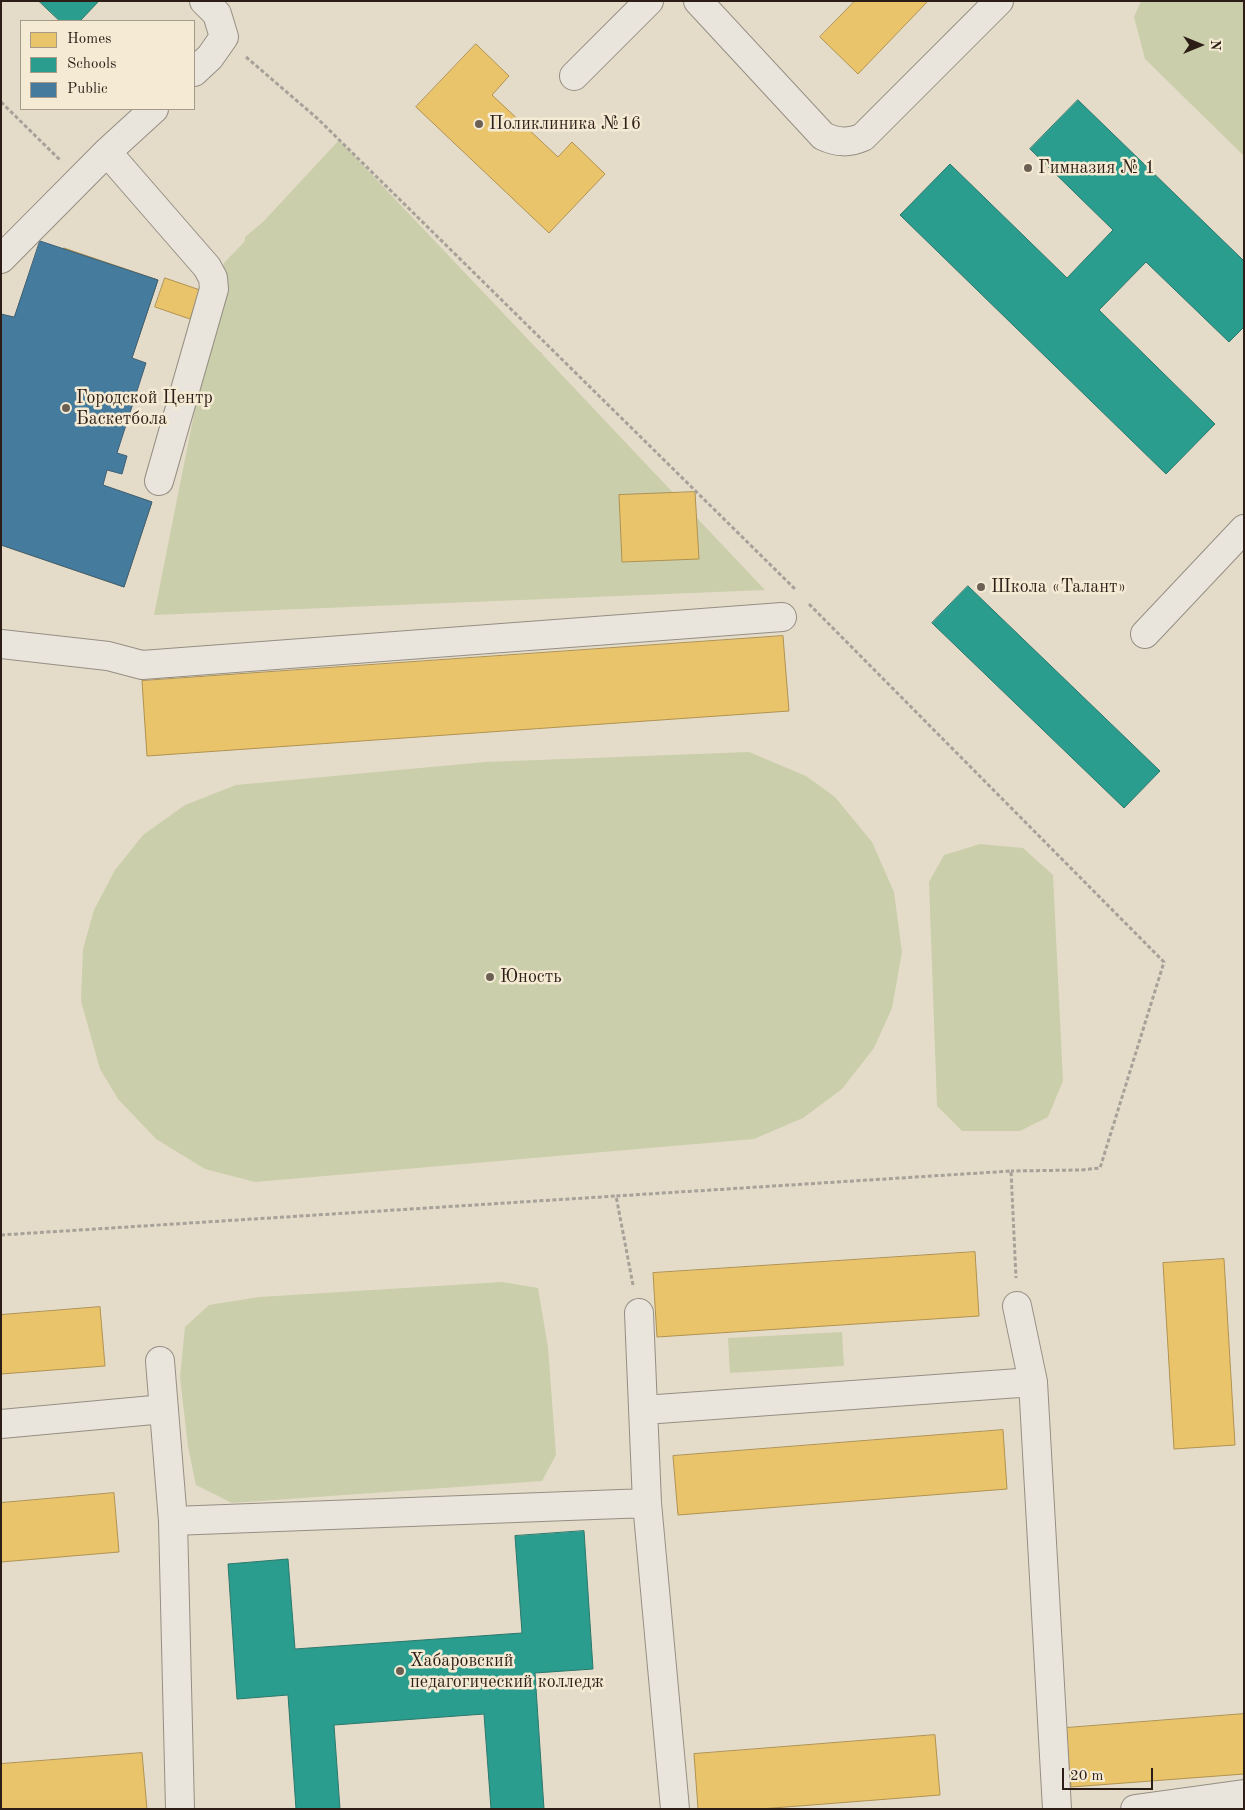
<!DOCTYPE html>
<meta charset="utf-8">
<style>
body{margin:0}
#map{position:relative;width:1245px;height:1810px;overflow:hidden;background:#e4dcc9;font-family:"Old Standard TT",serif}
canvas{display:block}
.frame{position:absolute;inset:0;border:2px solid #2c1d16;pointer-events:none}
.legend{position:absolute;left:20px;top:20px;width:175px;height:90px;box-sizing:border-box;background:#f5ebd4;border:1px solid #a59988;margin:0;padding:6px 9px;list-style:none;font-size:15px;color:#2c1d16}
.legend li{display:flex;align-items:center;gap:10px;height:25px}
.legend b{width:25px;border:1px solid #a59988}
.north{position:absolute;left:1175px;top:20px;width:50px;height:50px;-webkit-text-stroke:4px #f5ebd4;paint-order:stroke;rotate:90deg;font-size:14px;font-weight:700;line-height:20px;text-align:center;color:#2c1d16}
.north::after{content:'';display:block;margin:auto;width:18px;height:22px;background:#2c1d16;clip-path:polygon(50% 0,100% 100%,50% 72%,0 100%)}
.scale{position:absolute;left:1062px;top:1768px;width:91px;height:22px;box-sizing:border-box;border:2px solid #2c1d16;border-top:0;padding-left:6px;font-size:15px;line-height:18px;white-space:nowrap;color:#2c1d16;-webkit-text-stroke:4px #f5ebd4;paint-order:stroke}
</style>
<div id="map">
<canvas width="1245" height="1810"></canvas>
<div class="frame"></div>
<ul class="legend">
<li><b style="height:14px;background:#e9c46a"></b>Homes</li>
<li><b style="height:14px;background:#2a9d8f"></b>Schools</li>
<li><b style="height:14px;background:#457b9d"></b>Public</li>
</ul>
<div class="north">N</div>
<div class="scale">20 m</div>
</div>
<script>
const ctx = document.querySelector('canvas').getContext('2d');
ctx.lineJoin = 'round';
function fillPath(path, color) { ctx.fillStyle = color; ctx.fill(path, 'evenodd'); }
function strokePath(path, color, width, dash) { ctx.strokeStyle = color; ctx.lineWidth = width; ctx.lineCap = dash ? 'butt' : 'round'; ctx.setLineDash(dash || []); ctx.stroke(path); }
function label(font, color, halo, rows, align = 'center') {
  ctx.font = font + ' "Old Standard TT",serif'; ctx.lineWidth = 5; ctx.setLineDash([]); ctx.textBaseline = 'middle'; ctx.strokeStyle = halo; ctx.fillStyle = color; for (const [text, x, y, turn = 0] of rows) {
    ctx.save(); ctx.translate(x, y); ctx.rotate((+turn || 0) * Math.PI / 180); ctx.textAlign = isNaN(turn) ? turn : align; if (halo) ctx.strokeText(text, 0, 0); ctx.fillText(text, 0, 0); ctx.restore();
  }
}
fillPath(new Path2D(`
 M1141 1H1244V156L1145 59 1134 17Z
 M339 140 540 352H542V354L765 590 154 615 224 263 245 241V237L263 222Z
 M749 752 806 776 835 797 872 842 894 892 902 952 892 1008 874 1048 842 1089 803 1118 754 1139 255 1182 205 1169 156 1139 118 1099 100 1069 81 1001 83 949 94 910 115 870 143 835 185 805 236 785 485 762Z
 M980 844 1023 848 1053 875 1063 1081 1048 1117 1020 1131H962L937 1106 929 882 944 855Z
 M502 1282 538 1288 548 1347 556 1455 542 1481 232 1503 196 1485 188 1447 180 1377 185 1327 209 1305 259 1297Z
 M842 1332 844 1366 730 1373 728 1338Z`), '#cbceab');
const homes = new Path2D(`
 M855 1H928L858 74 820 37Z
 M476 44 509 76 492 95 558 157 572 142 605 174 549 233 416 107Z
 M64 248 158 280 106 435 13 404Z
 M165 278 200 290 190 319 155 307Z
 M1 451 152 502 124 587 1 545Z
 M695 492 699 559 622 562 619 495Z
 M783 636 789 711 147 756 142 681Z
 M975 1252 979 1316 657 1337 653 1273Z
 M1224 1259 1235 1445 1174 1449 1163 1263Z
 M100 1307 105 1366 1 1374V1315Z
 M1003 1430 1007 1489 678 1515 673 1456Z
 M114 1493 119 1552 1 1562V1503Z
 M1244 1714V1774L1071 1787 1066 1728Z
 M935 1735 940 1795 760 1809H698L694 1754Z
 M142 1753 147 1809H1V1764Z`);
fillPath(homes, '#e9c46a');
strokePath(homes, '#b09251', 1);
const schools = new Path2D(`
 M39 1H99L80 21H60Z
 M1078 100 1244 261V327L1229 342 1146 262 1099 310 1215 424 1166 474 900 215 950 164 1067 278 1113 230 1030 149Z
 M968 586 1160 771 1124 808 932 623Z
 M584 1531 593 1669 535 1673 544 1809H491L484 1714 334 1725 340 1809H296L288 1695 237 1699 228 1564 288 1559 295 1649 522 1633 515 1536Z`);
fillPath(schools, '#2a9d8f');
strokePath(schools, '#2b776b', 1);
const public = new Path2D(`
 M40 241 158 280 132 358 146 363 117 453 127 456 122 474 107 470 103 485 152 502 124 587 1 545V314L14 317Z`);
fillPath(public, '#457b9d');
strokePath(public, '#3e5f74', 1);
const minor = new Path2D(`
 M698 1 823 136C838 143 849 143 863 137L999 1
 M194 72 210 57 224 37 217 14 204 1
 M574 76 649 1
 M107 152 207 267 213 278 214 289 159 481
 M1 259 107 152 154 109
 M1145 634 1244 529
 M1 644 108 656 142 665 782 617
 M1017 1306 1033 1382 1057 1809
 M639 1313 647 1503 675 1809
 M160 1361 173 1521 180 1809
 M644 1410 1033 1382
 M1 1424 164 1409
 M173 1521 647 1503
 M1135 1809 1244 1794`);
strokePath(minor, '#958e83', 30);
strokePath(new Path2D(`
 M246 57 318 119 796 590
 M1 102 60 160
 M809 604 1164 962 1100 1168 1081 1170 1011 1171
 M1 1235 616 1196
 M633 1285 616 1196 1011 1171 1016 1278`), '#a7a199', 3, [4, 2.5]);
strokePath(minor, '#e9e5dc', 28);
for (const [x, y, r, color] of [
 [479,124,5,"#6c6055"],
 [1028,168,5,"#6c6055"],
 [66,408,5,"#6c6055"],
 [981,587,5,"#6c6055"],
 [490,977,5,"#6c6055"],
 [400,1671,5,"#6c6055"]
]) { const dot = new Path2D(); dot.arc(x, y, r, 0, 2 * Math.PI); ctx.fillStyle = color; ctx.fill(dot); strokePath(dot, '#f5ebd4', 2); }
label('18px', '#2c1d16', '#f5ebd4', [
 ["Поликлиника №16",489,124],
 ["Гимназия № 1",1038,168],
 ["Городской Центр",76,398],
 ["Баскетбола",76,419],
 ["Школа «Талант»",991,587],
 ["Юность",500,977],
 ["Хабаровский",410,1661],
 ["педагогический колледж",410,1682]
], 'left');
</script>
